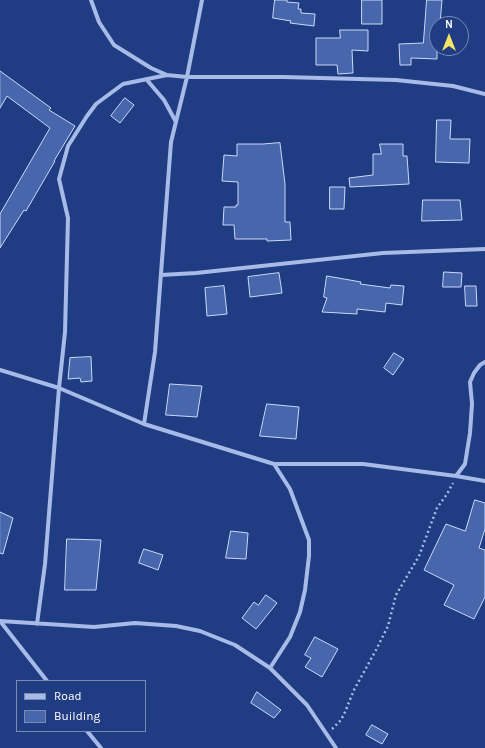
<!DOCTYPE html>
<style>
body{margin:0}
#map{position:relative;width:485px;height:748px;overflow:hidden;background:#203d83;font-family:Karla,sans-serif}
canvas{display:block}
.legend{position:absolute;left:16px;top:680px;width:130px;height:52px;box-sizing:border-box;background:#203d83;border:1px solid #798bb5;margin:0;padding:5px 7px;list-style:none;font-size:12px;color:#fff}
.legend li{display:flex;align-items:center;gap:8px;height:20px}
.legend b{width:20px;border:1px solid #798bb5}
.north{position:absolute;left:429px;top:16px;width:40px;height:40px;box-sizing:border-box;background:#203d83;border:1px solid #798bb5;border-radius:50%;rotate:0deg;font-size:11px;font-weight:700;line-height:16px;text-align:center;color:#fff}
.north::after{content:'';display:block;margin:auto;width:14px;height:18px;background:#f6e267;clip-path:polygon(50% 0,100% 100%,50% 72%,0 100%)}
</style>
<div id="map">
<canvas width="485" height="748"></canvas>
<ul class="legend">
<li><b style="height:5px;background:#a7bbe9"></b>Road</li>
<li><b style="height:11px;background:#4866ab"></b>Building</li>
</ul>
<div class="north">N</div>
</div>
<script>
const ctx = document.querySelector('canvas').getContext('2d');
ctx.lineJoin = 'round';
function fillPath(path, color) { ctx.fillStyle = color; ctx.fill(path, 'evenodd'); }
function strokePath(path, color, width, dash) { ctx.strokeStyle = color; ctx.lineWidth = width; ctx.lineCap = dash ? 'butt' : 'round'; ctx.setLineDash(dash || []); ctx.stroke(path); }
const building = new Path2D(`
 M275 0H287V2L299 3 298 9H301V13L315 14 314 26 290 23 291 21 273 18Z
 M362 0H382V24H362Z
 M427 0H442L440 24H437V59L411 58V65H400L399 44 423 43Z
 M340 30H368V51L352 50 353 73 338 74 337 65H316V38H340Z
 M0 71 51 108 49 110 75 126 54 161H55L26 211 24 210 0 248V214L50 128 7 96 0 108Z
 M125 98 134 105 120 123 111 116Z
 M437 120H451L450 139H470L469 163 436 162Z
 M280 143 285 184V222H290L291 240 267 241V239H235L234 225H223L224 207H236V205H238V182L222 181 224 155 237 156V144H262Z
 M380 144H403V156H407L409 184 350 187 349 178 373 175V154H381Z
 M330 187H345L344 209H330Z
 M423 200H460L462 220 422 221Z
 M444 272 462 273 461 287H443Z
 M279 273 282 293 250 297 248 277Z
 M327 276 361 282 360 284 390 288 391 285 404 286 402 305 386 303 385 312 357 309V314L322 312 327 298 324 297Z
 M224 286 227 314 207 316 205 288Z
 M465 286H476L477 306H466Z
 M394 353 404 359 393 375 384 368Z
 M91 357 92 381 81 382 80 378 68 379 70 358Z
 M170 384 202 386 197 417 166 415Z
 M267 404 299 407 296 439 260 436Z
 M475 500 485 503V529L479 548 485 550V597L474 619 444 605 454 585 424 570 446 524 465 531Z
 M0 512 13 518 3 554 0 553Z
 M231 531 248 533 246 559 226 558Z
 M67 539 101 540 96 590H65Z
 M144 549 163 555 158 570 139 563Z
 M266 595 277 603 256 629 242 618 254 602 258 605Z
 M315 637 338 649 322 677 305 667 311 658 305 655Z
 M257 692 281 710 274 718 251 703Z
 M372 725 388 734 382 744 366 735Z`);
fillPath(building, '#4866ab');
strokePath(building, '#cbd9f7', 1);
strokePath(new Path2D(`
 M332 729 341 720 345 712 354 690 376 650 388 626 396 595 419 556 437 508 447 494 453 483`), '#a7bbe9', 2.5, [2, 3]);
strokePath(new Path2D(`
 M91 0 99 22 114 45 151 68 167 75 187 77H283L396 80 453 86 485 94
 M202 0 187 77 171 142 155 352 144 424 274 464 290 489 309 540V556L305 590 300 612 290 637 270 668
 M147 80 164 100 176 122
 M161 275 196 273 383 253 485 249
 M0 370 59 388 144 424
 M274 464H363L456 476 485 481
 M456 476 465 464 470 433 472 404 470 382 474 373 480 365 485 362
 M0 621 94 627 135 623 176 626 200 631 235 645 270 668 307 705 336 748
 M0 621 47 681
 M37 624 45 564 59 388 65 332 68 218 59 179 68 146 87 116 96 104 123 84 167 75
 M87 731 101 748`), '#a7bbe9', 4);
</script>
